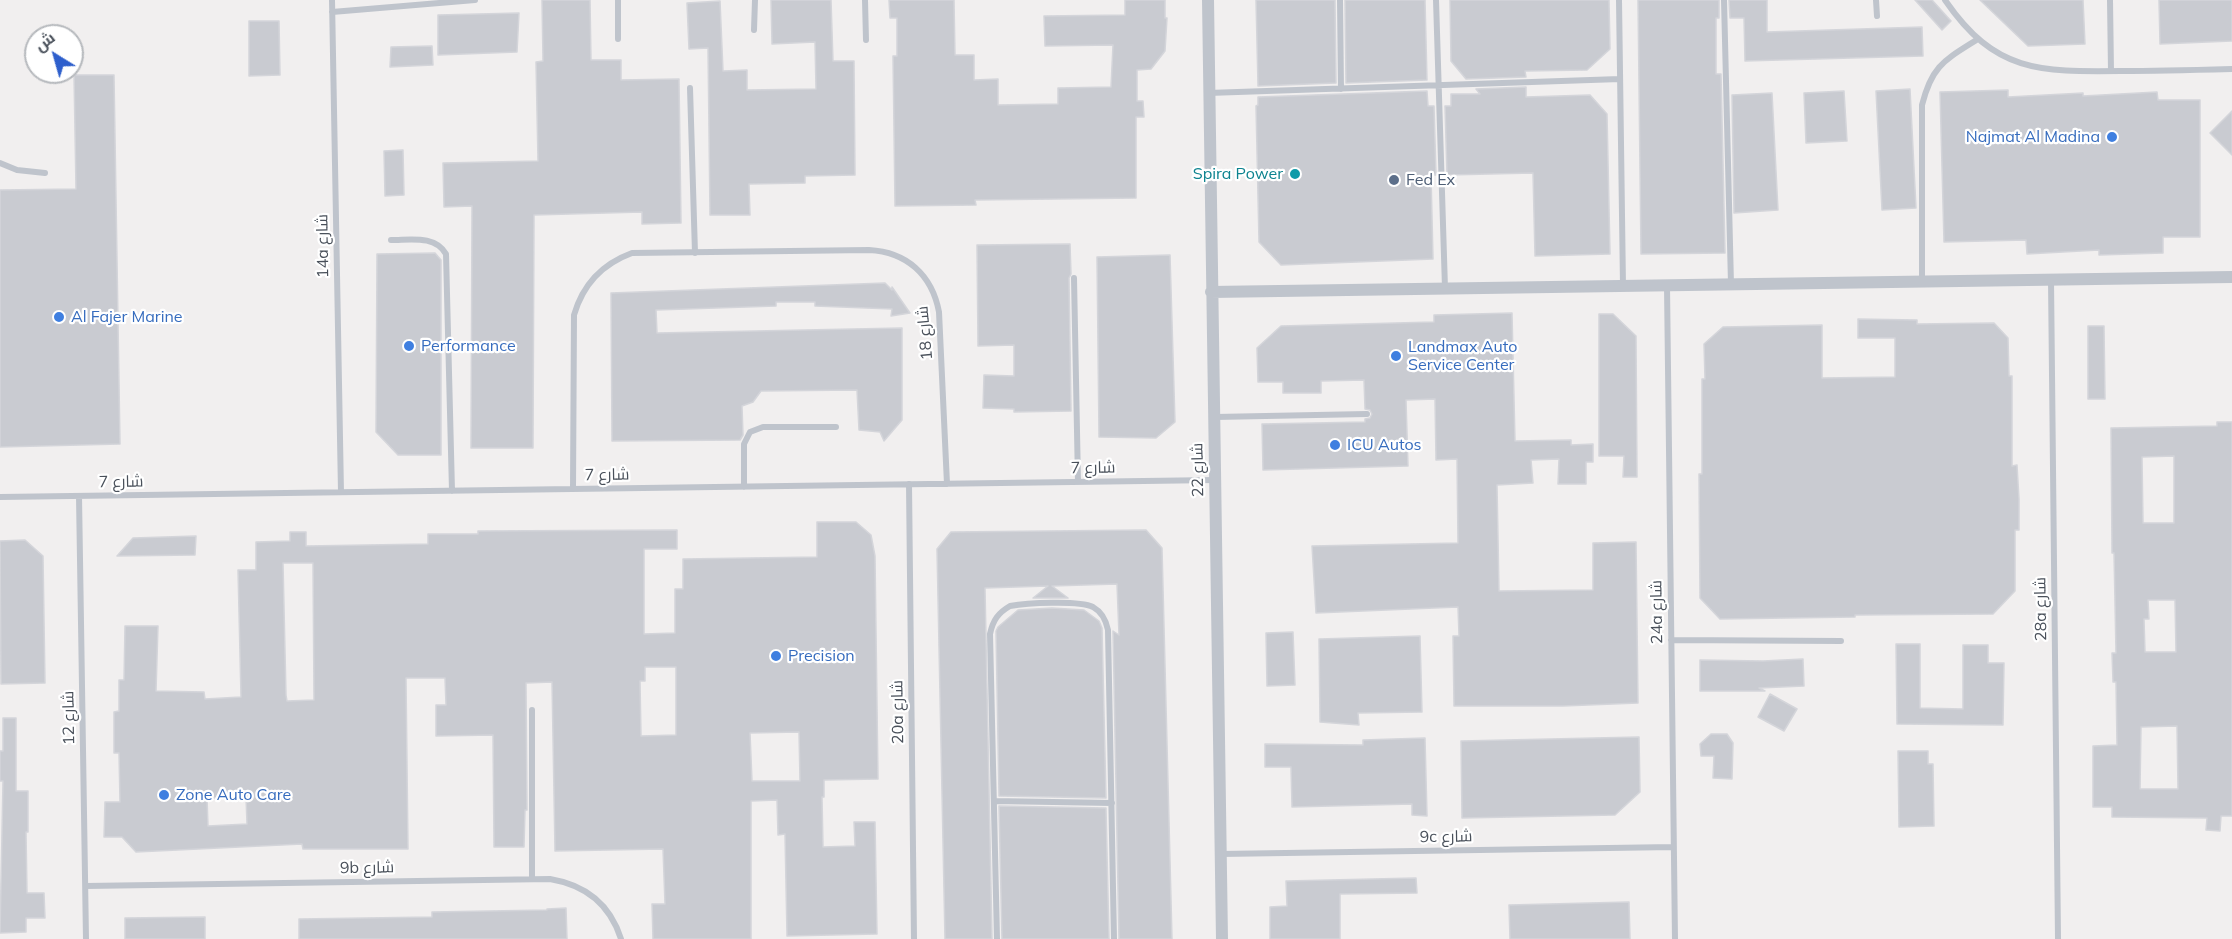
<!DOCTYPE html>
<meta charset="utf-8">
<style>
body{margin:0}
#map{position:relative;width:2232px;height:939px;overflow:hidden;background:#f1efef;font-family:Mulish,Cairo,sans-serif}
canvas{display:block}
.north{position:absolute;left:24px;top:24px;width:60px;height:60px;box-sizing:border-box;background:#fff;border:2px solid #b6b9bd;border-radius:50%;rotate:323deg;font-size:16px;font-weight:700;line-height:24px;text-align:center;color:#49505a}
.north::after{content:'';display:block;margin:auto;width:21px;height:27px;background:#2e5fcc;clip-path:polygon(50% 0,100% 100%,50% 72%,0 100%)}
</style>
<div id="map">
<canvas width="2232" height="939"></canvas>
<div class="north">ش</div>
</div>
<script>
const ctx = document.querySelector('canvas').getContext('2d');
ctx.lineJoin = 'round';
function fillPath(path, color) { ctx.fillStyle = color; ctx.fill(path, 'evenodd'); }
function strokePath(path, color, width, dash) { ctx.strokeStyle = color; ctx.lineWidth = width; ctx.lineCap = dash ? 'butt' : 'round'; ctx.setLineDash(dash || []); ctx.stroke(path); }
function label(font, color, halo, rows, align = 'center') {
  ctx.font = font + ' Mulish,Cairo,sans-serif'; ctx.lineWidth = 4.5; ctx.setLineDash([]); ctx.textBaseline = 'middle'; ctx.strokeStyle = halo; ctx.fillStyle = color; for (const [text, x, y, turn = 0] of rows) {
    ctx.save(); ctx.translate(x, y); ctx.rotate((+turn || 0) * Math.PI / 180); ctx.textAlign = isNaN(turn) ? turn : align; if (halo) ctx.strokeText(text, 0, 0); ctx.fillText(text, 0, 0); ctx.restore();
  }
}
const building = new Path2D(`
 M542 0H590L591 60H621V80L679 79 681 223 642 224V212L534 215 533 448H471L472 206 444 207 443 163 538 161 536 62 543 61Z
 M771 0H831L833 61H854L855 175 805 176V183L749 184 750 215H710L708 48 689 49 687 3 720 1 723 71 747 70V90L816 89 815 42 772 44Z
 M889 0H954L955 55H974V80L998 79V105L1058 104V88L1111 87 1113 45 1045 46 1044 16 1125 15V0H1165V18H1167L1165 51 1151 69 1137 70V101H1143L1144 117H1136V198L975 200 976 205 895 206 893 56H897V18H890Z
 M1256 0H1335L1336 83 1258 86Z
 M1345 0H1425L1427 80 1346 83Z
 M1450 0H1609L1610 49 1587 70 1525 71 1526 77 1466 79 1451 61Z
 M1638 0H1719V18H1716V74H1721L1725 253 1641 254Z
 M1729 0H1767V32L1922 27 1923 56 1745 61 1744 18H1730Z
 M1915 0H1932L1951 21 1942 30Z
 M1980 0H2083L2085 44 2028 46Z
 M2159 0H2232V41L2160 44Z
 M519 13 517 52 438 55V15Z
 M249 21H279L280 75 249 76Z
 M432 46 433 65 390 67 391 47Z
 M74 75H114L120 444 0 447V190L76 189Z
 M1526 87V97L1590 95 1607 114 1610 254 1535 256 1533 173 1447 175 1445 106H1451V94H1480L1476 89Z
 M1910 89 1916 208 1882 210 1876 91Z
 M2008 90V97L2083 93V96L2157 92 2158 100H2200V237H2163V253L2099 255V250L2027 254 2026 240 1944 242 1940 92Z
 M1427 91 1428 106H1434L1436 175H1431L1433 259 1281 265 1259 242 1256 106 1258 105V97Z
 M1844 91 1847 141 1806 143 1804 93Z
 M1772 93 1778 210 1734 213 1732 95Z
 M2232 111V155L2210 133Z
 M403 150 404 195 385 196 384 151Z
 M1070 244 1071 274 1069 278 1071 411 1014 412V409L983 408 984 375 1014 376V345L978 346 977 245Z
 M435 253 441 260V455H398L376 432 377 254Z
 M1170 255 1175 422 1156 438 1099 437 1097 257Z
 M885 283 892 290V287L910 313 891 316 892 309 815 306V302H776V306L656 310 657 333 902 328V420L884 441 880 432 859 430 857 390 761 391 753 402 742 406 743 435 740 440 612 441 611 293Z
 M1512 313 1515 441 1571 440V445L1593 444V462H1586V484H1558L1559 459 1531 460 1533 483 1497 485 1499 591 1593 590V543L1636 542 1638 703 1563 706H1454L1453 636H1459L1458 607 1316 613 1312 546 1458 543 1457 459 1436 460 1435 399 1406 400 1408 466 1263 470 1262 424 1365 422V419L1370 418 1372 414 1370 410 1365 409 1364 380 1321 381V393H1283V382H1258L1257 348 1281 326 1434 322V315Z
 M1599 314H1613L1636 336 1637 477H1623L1624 456H1599Z
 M1858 319 1917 320V324L1994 323 2008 338 2009 376H2012V466L2017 465 2019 499V530H2015V591L1993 614 1855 615V617L1720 619 1700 598 1699 474H1702V379H1705L1704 344 1723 327 1822 325V378L1895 377V338H1858Z
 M2088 326H2104L2105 399H2088Z
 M2217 422H2232V816H2221L2220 831 2206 830 2207 818 2112 817V807H2093V746L2117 745 2116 682H2113L2112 653H2116L2114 553H2112L2111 428 2217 426ZM2174 456V523H2143L2142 457ZM2148 600H2175L2176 652H2145L2144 619H2149ZM2177 726 2178 789H2140L2141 727Z
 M817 522H856L871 535 875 556 878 779 824 780V797H822L823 847 855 846 854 822H875L877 934 787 936 785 834 778 835 777 800 751 801V939H653L652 904H665L663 849 555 851 552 682 526 683 527 810H525L524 847H494L493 735 436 736V705H446L445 678H406L408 849H303L302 844 136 852 122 837H104L105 802H120L119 753H114V712L119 711V680H124L125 626H158L156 691 204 692 205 699 241 697 238 570H256V542L290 541V532H306V546L428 544V534H478V531L677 530V549H644V634L675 633V589H683V559L817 557ZM283 563H313L314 700 287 701 286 695ZM645 667H676V735L641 736 640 681H645ZM799 732 800 781H752L750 733ZM246 797 247 824 208 826 207 798Z
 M1146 530 1162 548 1172 939H1119L1113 631 1119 635 1117 584 1052 586 1068 598H1033L1048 586 985 588 992 939H945L937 549 951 532Z
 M196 536 195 555 117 556 133 538Z
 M25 540 43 556 45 683 1 684 0 541Z
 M1052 608 1084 610 1099 621 1102 628 1106 798 999 796 996 631 998 627 1018 610Z
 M1293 632 1295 685 1267 686 1266 633Z
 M1420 636 1422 712 1358 713 1359 725 1320 722 1319 639Z
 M1896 644H1920V708L1963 709V645H1988V663H2004L2003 725 1897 724Z
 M1803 659 1804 686 1759 688 1765 691H1700V660L1763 661Z
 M1770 694 1797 709 1784 731 1758 717Z
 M3 718H16V791H28V832H26L27 893H44L45 918H26V932L0 933 3 781H0V751H3Z
 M1711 734H1727L1733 743 1732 779 1713 778 1714 756H1701L1700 744Z
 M1639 737 1640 792 1615 815 1462 818 1461 741Z
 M1425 738 1427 816 1412 815V804L1292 807 1291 767H1265V744L1363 745V740Z
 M1898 751H1928V764H1933L1934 826 1899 827Z
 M999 806 1106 808 1109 939H1002Z
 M1416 878 1417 893 1340 894V939H1270V907L1287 906 1286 881Z
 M1629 902 1630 939H1510L1509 905Z
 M566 908 567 939H299V919L432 917V912L547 910V909Z
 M205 917V939H125V918Z`);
fillPath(building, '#c9cbd1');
strokePath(building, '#d4d5da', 1.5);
strokePath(new Path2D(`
 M332 0 341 492
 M618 0V39
 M865 0 866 40
 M1340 0 1341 89
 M1436 0 1445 288
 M1619 0 1623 286
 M1724 0 1731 284
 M1876 0 1877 16
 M1945 0C1995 73 2040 72 2122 71 2158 71 2195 70 2232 69
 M2110 0 2111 71
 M332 12 475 0
 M754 30 755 0
 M690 88 695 253
 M1208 93 1620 79
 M0 163 17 170 45 173
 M391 240C411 240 435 235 446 254L452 491
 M1074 278 1078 482
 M2051 280 2058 939
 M1922 281V105C1932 65 1945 60 1978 39
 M1667 286 1675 939
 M1215 417 1367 414
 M909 484 914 939
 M744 487V444L750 432 763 427H836
 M573 489 574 315C583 284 602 264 632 253L869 250C907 252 932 275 939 312L947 484
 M79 496 86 939
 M0 497 1215 480
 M1671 640 1841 641
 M994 801 1112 803
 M1221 854 1673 847
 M532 879V710
 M86 886 550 879C586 885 610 904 621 939
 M997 939 990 634C993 620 998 613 1010 606 1026 603 1079 600 1093 607 1102 612 1106 620 1108 630L1114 939`), '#bfc4cc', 6);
strokePath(new Path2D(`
 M1208 0 1222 939
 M1211 292 2232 277`), '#bfc4cc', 12);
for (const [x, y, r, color] of [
 [2112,137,6,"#3f7fe0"],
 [1295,174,6,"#0f9aa8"],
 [1394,180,6,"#5c6f8a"],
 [59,317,6,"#3f7fe0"],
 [409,346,6,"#3f7fe0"],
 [1396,356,6,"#3f7fe0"],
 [1335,445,6,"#3f7fe0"],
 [776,656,6,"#3f7fe0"],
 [164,795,6,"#3f7fe0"]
]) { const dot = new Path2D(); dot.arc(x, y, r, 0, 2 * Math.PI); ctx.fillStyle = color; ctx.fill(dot); strokePath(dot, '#fff', 2); }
label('16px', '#366cbe', '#fff', [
 ["Najmat Al Madina",2100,137,"right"],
 ["Al Fajer Marine",71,317],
 ["Performance",421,346],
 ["Landmax Auto",1408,347],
 ["Service Center",1408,365],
 ["ICU Autos",1347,445],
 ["Precision",788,656],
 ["Zone Auto Care",176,795]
], 'left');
label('16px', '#0d838f', '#fff', [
 ["Spira Power",1283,174]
], 'right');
label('16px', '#4e5e75', '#fff', [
 ["Fed Ex",1406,180]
], 'left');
label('16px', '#49505a', '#fff', [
 ["14a شارع",323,246,-91],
 ["شارع 18",925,333,-95],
 ["شارع 7",1093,468,-1],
 ["شارع 22",1198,470,-91],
 ["شارع 7",607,475,-1],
 ["شارع 7",121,482,-1],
 ["28a شارع",2041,609,-91],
 ["24a شارع",1657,612,-91],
 ["20a شارع",898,712,-91],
 ["شارع 12",69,718,-91],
 ["9c شارع",1446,837,-1],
 ["9b شارع",367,868,-1]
]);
</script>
